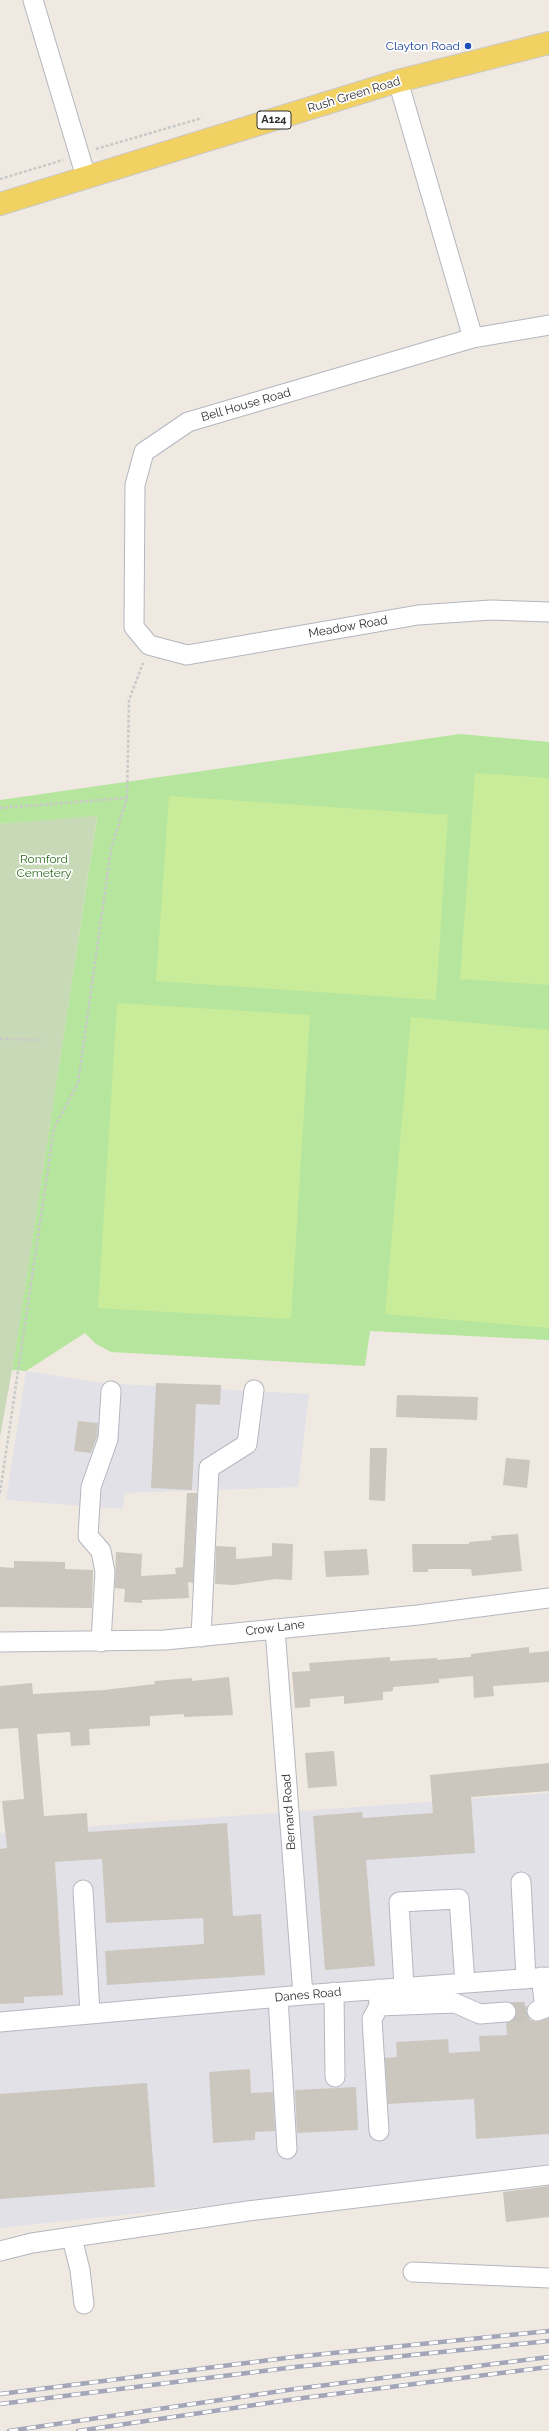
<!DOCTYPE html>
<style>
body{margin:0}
canvas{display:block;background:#efe9e1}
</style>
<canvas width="549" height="2431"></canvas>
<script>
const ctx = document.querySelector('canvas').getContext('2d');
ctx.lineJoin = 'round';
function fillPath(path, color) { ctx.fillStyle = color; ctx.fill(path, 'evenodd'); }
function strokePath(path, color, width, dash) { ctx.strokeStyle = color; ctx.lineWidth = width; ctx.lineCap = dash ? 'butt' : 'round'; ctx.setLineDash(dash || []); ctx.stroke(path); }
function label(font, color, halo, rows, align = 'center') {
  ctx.font = font + ' Raleway,sans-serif'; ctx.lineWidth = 3.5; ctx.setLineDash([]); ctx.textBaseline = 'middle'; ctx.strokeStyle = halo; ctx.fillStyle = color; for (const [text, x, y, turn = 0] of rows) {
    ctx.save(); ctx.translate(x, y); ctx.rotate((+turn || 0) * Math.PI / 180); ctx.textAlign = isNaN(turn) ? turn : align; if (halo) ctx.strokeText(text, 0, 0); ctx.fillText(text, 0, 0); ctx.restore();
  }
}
fillPath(new Path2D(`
 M26 1371 101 1383 309 1394 298 1487 125 1493 123 1509 6 1500Z
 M549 1793V2164L313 2195 0 2228V1833Z`), '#e3e1e8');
fillPath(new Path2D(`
 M460 734 549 742V1340L370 1331 365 1366 111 1352 96 1344 85 1333 26 1371 12 1370 97 817 0 824V800Z`), '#b6e59e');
fillPath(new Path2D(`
 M97 816 14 1359 0 1437V824Z`), '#c8d9b8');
fillPath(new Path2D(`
 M475 773 549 778V985L460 979Z
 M169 796 448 815 436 1000 156 981Z
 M117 1003 310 1015 291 1319 98 1308Z
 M411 1017 549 1030V1328L385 1314Z`), '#c9ec9a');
fillPath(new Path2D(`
 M156 1383 221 1385 220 1405 196 1404 192 1490 151 1488Z
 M397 1395 478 1397 477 1420 396 1417Z
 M78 1421 98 1423 97 1437 91 1453 74 1451Z
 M370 1448H387L385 1501 369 1500Z
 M506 1458 530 1460 527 1488 503 1485Z
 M187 1493H197L193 1583 188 1582 189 1598 142 1600V1603L124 1602 125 1589 115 1588 116 1552 142 1554 141 1576 176 1574 175 1568 183 1567Z
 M518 1534 522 1571 472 1576 471 1569H428V1572H413L412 1544H469V1542L492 1540 491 1536Z
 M272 1543 293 1544 292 1580 276 1579 234 1585 215 1584 216 1546 236 1547V1559L272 1556Z
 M367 1549 369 1575 326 1577 324 1551Z
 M14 1561 65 1562V1569L93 1570 92 1608 0 1607V1567L14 1568Z
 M529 1647V1653L549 1651V1682L493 1686 494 1696 474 1698 473 1676 439 1679V1683L393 1687V1691L383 1692V1700L344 1704V1696L310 1699V1707L295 1708 292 1672 310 1671 309 1663 390 1657V1661L437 1658V1660L471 1657V1654Z
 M229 1677 233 1715 184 1717V1714L150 1716V1726L89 1729 90 1745 71 1746 70 1732 37 1734 44 1816 87 1813 88 1832 227 1823 233 1916 261 1914 265 1975 107 1985 105 1951 204 1944 203 1918 106 1923 102 1859 55 1862 63 1995 24 1997V2003L0 2004V1849L7 1848 2 1801 24 1799 18 1728 0 1729V1686L32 1683 33 1694 104 1690 155 1684 154 1681 192 1678V1681Z
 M334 1751 337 1786 308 1788 305 1753Z
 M549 1763V1791L471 1797 475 1853 366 1860 375 1966 325 1970 313 1816 362 1812 363 1818 433 1813 430 1775Z
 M527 2006V2014L530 2020 536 2022 549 2018V2134L476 2139 474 2099 388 2104 385 2058 397 2057 396 2042 448 2039 449 2053 480 2051 479 2036 507 2035 506 2023 516 2017V2007Z
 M250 2069 251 2093 273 2092 275 2131 255 2132V2140L213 2143 209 2072Z
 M147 2083 155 2187 0 2199V2094Z
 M356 2087 358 2130 297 2133 295 2090Z
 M549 2186V2217L506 2222 503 2192Z`), '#cbc7bf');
strokePath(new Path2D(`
 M506 2012 537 2011`), '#c8c4bd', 19, [19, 10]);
const minor = new Path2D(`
 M33 0 86 177
 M398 81 473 338
 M549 325 473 338 188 422 144 452 135 485 134 627 149 645 187 655 418 615 491 610 549 612
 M275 1629 303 1995
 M201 1637 209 1468 247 1444 254 1390
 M0 1642 165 1640 418 1615 549 1598
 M101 1642 105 1572 101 1551 88 1536 91 1487 108 1439 111 1391
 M521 1882 526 1979
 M83 1890 90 2013
 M404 1987 399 1902 459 1899 465 1983
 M378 1989 379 2006 455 2003 480 2014 506 2012
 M334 1992 335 2077
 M278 1997 287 2149
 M379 2006 372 2019 379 2131
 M537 2011 545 2008 541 1977
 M0 2022 303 1995 549 1977
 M72 2238 80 2270 84 2304
 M0 2251 32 2243 248 2211 549 2175
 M413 2272 549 2278`);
const major = new Path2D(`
 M0 204 398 81 549 43`);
strokePath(minor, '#b4b7c1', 21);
strokePath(major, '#c9c9c9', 24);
strokePath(new Path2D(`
 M96 149 202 118
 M0 179 63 160
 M0 808 127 798
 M0 1039 42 1040
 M0 1493 54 1128 78 1083 111 849 127 798 129 700 143 663`), '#c9c9c9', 2.5, [3, 2]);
strokePath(minor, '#fff', 19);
strokePath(major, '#f2d163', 22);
const rail = new Path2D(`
 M0 2394 294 2357 549 2331
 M0 2404 295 2367 549 2341
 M9 2431 295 2389 549 2357
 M78 2431 295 2399 549 2367`);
strokePath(rail, '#a3a6b8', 4.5);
strokePath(rail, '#fff', 3, [9]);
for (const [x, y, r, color] of [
 [468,46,4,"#1a4fb4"]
]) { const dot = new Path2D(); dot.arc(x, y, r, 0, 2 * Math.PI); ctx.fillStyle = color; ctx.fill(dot); strokePath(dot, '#fff', 1.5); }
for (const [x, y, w] of [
 [274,120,34]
]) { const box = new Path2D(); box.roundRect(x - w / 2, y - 9, w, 18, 3); ctx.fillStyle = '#fff'; ctx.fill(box); strokePath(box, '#2e2e2e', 1); }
label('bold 11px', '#2e2e2e', null, [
 ["A124",274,120]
]);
label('12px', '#164399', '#fff', [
 ["Clayton Road",460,46]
], 'right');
label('12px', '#2e2e2e', '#fff', [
 ["Rush Green Road",354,95,-17],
 ["Bell House Road",246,405,-16],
 ["Meadow Road",348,627,-10],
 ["Crow Lane",275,1628,-7],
 ["Bernard Road",289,1812,-94],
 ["Danes Road",308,1995,-5]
]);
label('12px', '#2c6e1b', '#fff', [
 ["Romford",44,859],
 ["Cemetery",44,873]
]);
</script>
